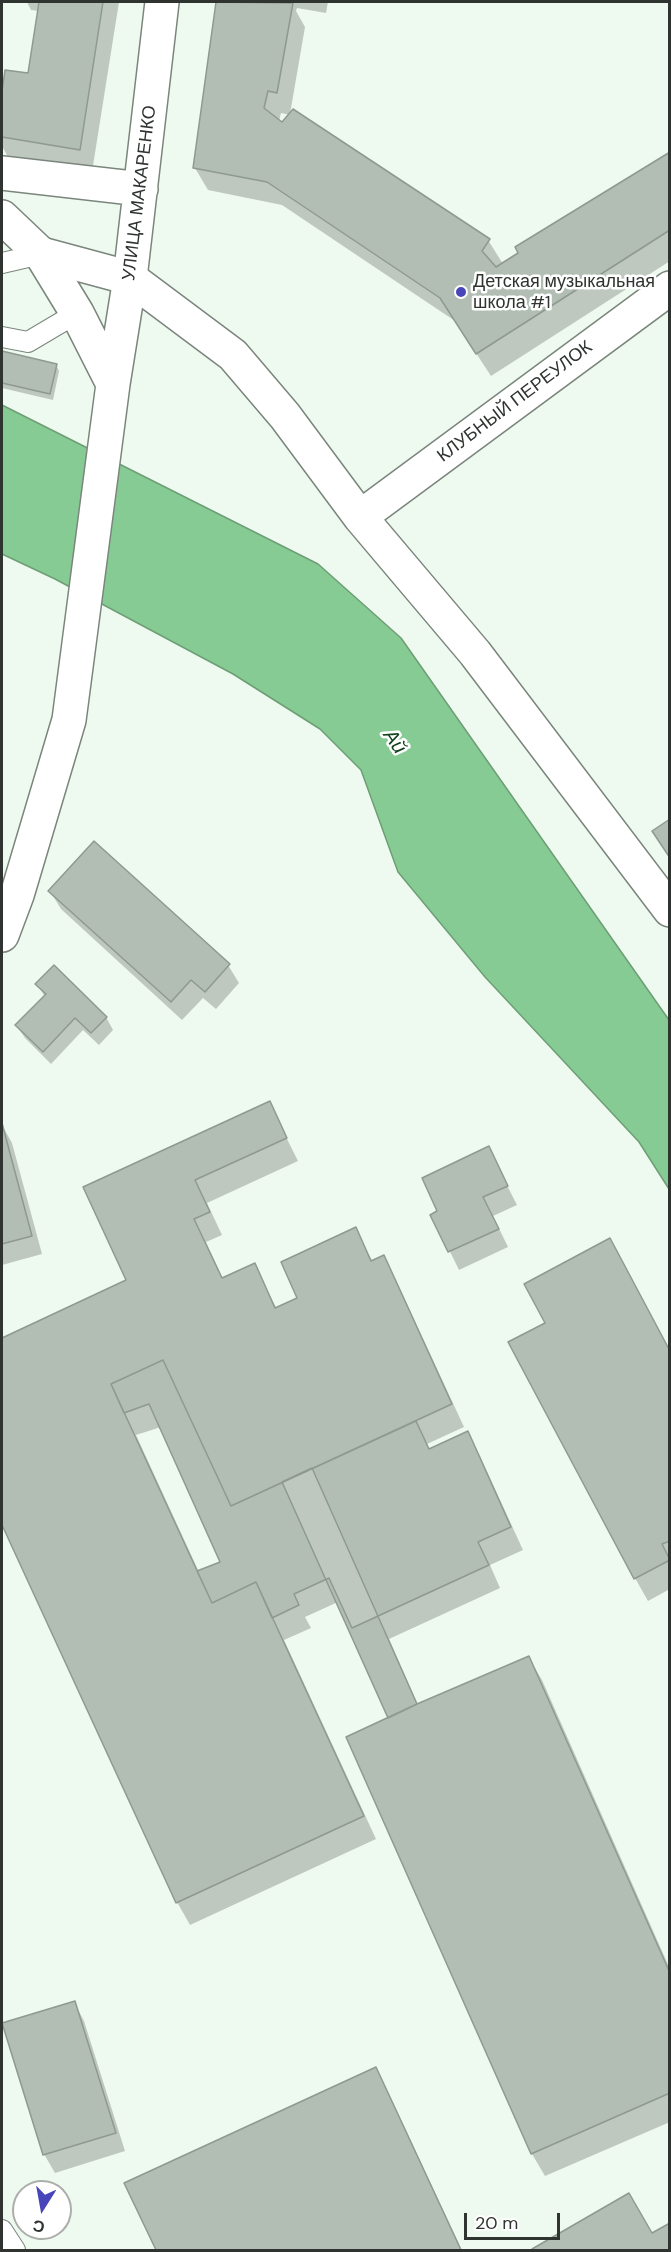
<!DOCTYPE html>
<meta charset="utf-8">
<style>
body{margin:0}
#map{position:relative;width:671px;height:2252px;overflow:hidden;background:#eefaef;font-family:"DM Sans",sans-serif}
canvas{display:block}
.frame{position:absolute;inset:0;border:3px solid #303430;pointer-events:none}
.north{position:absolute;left:12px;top:2180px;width:60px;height:60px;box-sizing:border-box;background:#fff;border:2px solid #acaeac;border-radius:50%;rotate:191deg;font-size:16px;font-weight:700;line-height:24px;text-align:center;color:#303430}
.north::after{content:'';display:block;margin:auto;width:21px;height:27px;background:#4845bb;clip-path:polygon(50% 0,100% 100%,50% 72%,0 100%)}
.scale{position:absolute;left:464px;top:2213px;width:96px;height:27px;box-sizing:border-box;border:3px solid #303430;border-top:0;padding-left:8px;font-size:18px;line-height:21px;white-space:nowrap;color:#303430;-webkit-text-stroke:4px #fff;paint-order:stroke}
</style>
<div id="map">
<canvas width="671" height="2252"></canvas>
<div class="frame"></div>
<div class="north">С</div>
<div class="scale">20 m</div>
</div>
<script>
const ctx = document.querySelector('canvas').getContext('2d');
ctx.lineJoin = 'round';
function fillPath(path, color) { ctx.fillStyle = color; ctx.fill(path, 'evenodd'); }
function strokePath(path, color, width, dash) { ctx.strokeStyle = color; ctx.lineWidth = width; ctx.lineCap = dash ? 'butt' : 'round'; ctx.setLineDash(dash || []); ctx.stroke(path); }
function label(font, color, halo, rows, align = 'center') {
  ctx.font = font + ' "DM Sans",sans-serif'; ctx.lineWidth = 5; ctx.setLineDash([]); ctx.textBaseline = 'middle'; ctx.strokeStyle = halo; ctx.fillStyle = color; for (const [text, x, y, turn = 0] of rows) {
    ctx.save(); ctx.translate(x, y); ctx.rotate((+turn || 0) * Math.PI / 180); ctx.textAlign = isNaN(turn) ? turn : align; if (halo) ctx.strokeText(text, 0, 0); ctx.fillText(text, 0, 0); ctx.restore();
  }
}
const water = new Path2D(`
 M2 405 318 564 401 638 669 1020V1189L639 1142 485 977 398 872 361 770 320 729 233 674 55 579 2 554Z`);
fillPath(water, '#87cb94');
strokePath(water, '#6d9e76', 1.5);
fillPath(new Path2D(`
 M27 2H119L92 172 9 159 2 146V101L6 72 29 75 39 11 31 10Z
 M218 2H328L326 13 297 8 296 11 305 27 290 114 488 240 503 264 670 154V261L491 376 455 321 282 205 208 190 195 168ZM281 113 290 115 282 124 279 121Z
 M2 353 56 365 59 371 53 400 2 388Z
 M50 891 228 965 239 983 216 1009 203 998 182 1020 61 909Z
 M37 984 106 1017 113 1030 99 1045 83 1030 51 1064 25 1038 17 1026 45 997Z
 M269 1103 298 1161 207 1203 222 1235 206 1242 223 1279 254 1265 277 1309 299 1299 355 1229 373 1262 383 1257 396 1280 464 1427 427 1444 430 1450 467 1433 480 1456 523 1550 490 1565 500 1588 389 1639 418 1705 529 1658 542 1680 670 1969V2122L545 2176 532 2154 347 1738 389 1718 338 1602 305 1617 311 1628 284 1640 376 1839 190 1925 177 1902 2 1522V1339L128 1281 85 1188ZM161 1427 222 1563 199 1572 136 1435Z
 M2 1125 12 1143 42 1254 2 1265Z
 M488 1148 517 1205 493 1216 508 1247 459 1270 432 1215 439 1211Z
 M670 1352V1589L648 1601 635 1578Z
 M74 2002 84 2021 125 2151 55 2173 44 2154Z
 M375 2069 388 2092 462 2250H157L126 2184Z
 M670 2225V2250L534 2249 652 2235Z`), '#0003');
const building = new Path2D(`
 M39 2H103L80 150 2 137V91L5 70 28 73Z
 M216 2 293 3 277 93 268 91 264 108 282 122 293 109 490 239 482 251 496 267 518 253 515 247 670 152V230L476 354 440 298 267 182 193 168Z
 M2 351 57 364 50 394 2 383Z
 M670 819V858L652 831Z
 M94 841 230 964 205 992 191 980 171 1002 48 891Z
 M54 965 107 1017 91 1033 75 1018 43 1052 15 1025 46 994 35 984Z
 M270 1101 287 1138 195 1180 210 1212 194 1219 222 1278 255 1263 275 1308 297 1298 281 1262 356 1227 371 1261 384 1255 452 1404 231 1506 163 1360 111 1384 212 1603 256 1582 364 1816 176 1903 2 1525V1338L126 1280 83 1187Z
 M2 1123 32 1236 2 1244Z
 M489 1146 508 1186 483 1197 499 1229 448 1252 430 1215 437 1211 422 1178Z
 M610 1238 670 1351V1541L662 1544 670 1560 634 1579 508 1342 545 1323 524 1284Z
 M163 1360 231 1506 416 1421 429 1449 468 1431 511 1527 478 1542 489 1565 352 1628 329 1578 294 1594 299 1605 272 1618 256 1582 212 1603 197 1571 220 1562 149 1404 124 1413 111 1384Z
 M312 1468 417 1704 388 1718 282 1482Z
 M529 1656 670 1973V2093L531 2154 346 1737 417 1704Z
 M75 2001 116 2133 43 2155 2 2023Z
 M376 2067 461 2250H156L124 2183Z
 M629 2193 652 2233 670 2223V2250H533L532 2249Z`);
fillPath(building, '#b2bdb4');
strokePath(building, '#8e9990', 1.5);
const service = new Path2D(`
 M2 263 41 254
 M2 337 28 342 77 313
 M2 2230 15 2250`);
const minor = new Path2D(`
 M41 254 130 278 233 355 285 416 360 517 475 653 670 910
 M360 517 670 288`);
const tertiary = new Path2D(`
 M2 173 141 189
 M2 217 41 254 77 313 113 384
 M2 935 17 895 69 720 113 384 130 278 162 2`);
strokePath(service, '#7a857c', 22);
strokePath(minor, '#7a857c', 36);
strokePath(tertiary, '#7a857c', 36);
strokePath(service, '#fff', 20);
strokePath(minor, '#fff', 33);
strokePath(tertiary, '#fff', 33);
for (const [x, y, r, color] of [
 [461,292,6,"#4845bb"]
]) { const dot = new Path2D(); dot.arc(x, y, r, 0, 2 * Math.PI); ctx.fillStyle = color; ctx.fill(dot); strokePath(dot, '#fff', 2); }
label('18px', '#303430', '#fff', [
 ["УЛИЦА МАКАРЕНКО",140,193,-83],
 ["КЛУБНЫЙ ПЕРЕУЛОК",515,402,-37]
]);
label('18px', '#303430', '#fff', [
 ["Детская музыкальная",473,282],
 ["школа #1",473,303]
], 'left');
label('italic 20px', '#11431f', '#fff', [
 ["Ай",394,742,55]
]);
</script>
